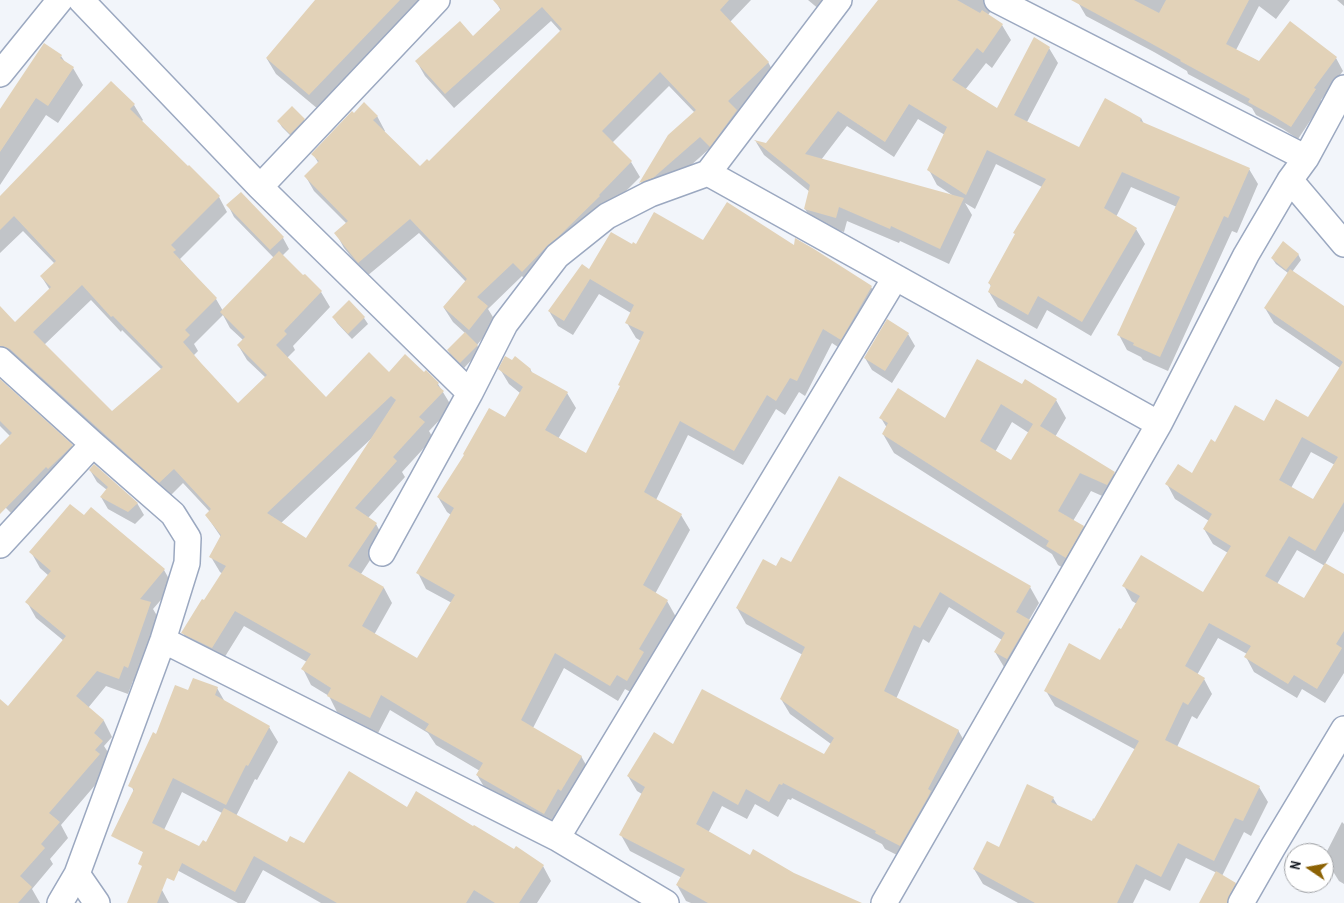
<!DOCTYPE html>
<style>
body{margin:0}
#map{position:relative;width:1344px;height:903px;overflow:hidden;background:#f2f5fa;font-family:"Archivo Narrow",sans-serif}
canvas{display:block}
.north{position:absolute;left:1284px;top:843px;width:50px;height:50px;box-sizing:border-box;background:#fff;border:1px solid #9fa1a5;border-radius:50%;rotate:282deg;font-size:14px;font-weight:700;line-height:20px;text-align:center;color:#10151e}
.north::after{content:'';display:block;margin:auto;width:18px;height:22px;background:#8c6204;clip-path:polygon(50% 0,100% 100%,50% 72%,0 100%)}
</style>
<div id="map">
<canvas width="1344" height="903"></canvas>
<div class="north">N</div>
</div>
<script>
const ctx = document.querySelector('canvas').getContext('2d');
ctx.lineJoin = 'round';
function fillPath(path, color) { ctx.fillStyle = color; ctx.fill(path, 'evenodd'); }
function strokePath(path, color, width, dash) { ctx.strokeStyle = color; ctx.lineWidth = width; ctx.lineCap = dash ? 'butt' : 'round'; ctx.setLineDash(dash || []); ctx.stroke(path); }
fillPath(new Path2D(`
 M316 0H425L318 109 276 74 267 59Z
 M498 0H751L730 22 768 62 776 77 718 160 708 150 661 192 649 197 641 183 669 135 695 113 669 86 612 143 631 162 640 177 607 210 527 282 522 276 488 309 496 322 477 345 480 351 464 368 451 356 448 350 465 333 453 322 444 308 466 282 419 233 367 276 344 248 336 233 347 224 314 191 306 177 319 164 313 154 377 116 385 131 384 132 420 168 429 163 561 32 551 21 454 108 425 76 417 62 473 38 501 11 496 2Z
 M808 0H838L826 15Z
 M880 0H999L988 15 1002 25 1011 40 992 68 986 63 965 90 997 110 1049 48 1058 63 1027 122 1080 149 1141 118 1144 124 1249 169 1258 184 1237 233 1232 231 1168 371 1143 360 1141 357 1127 350 1119 335 1177 207 1131 187 1116 217 1136 229 1145 244 1091 336 1047 310 1037 329 998 307 989 292 992 288 989 283 1042 187 996 164 975 209 965 203 972 215 949 264 900 241 899 243 847 221 844 232 814 224 805 209 810 192 764 155 756 142 766 145ZM918 119 945 135 929 170 937 185 955 197 821 160 847 126 894 157Z
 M1082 0H1290L1276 19 1259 6 1236 50 1260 62 1336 58 1343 71 1321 100 1322 103 1298 139 1283 129 1256 115 1252 108 1188 74 1187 71 1154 52 1086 16 1079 4Z
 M1337 0H1344V6Z
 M61 56 65 62 73 68 83 85 58 123 46 115 0 185V111Z
 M111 83 134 105 143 120 141 122 219 197 227 212 180 259 216 299 223 311 274 258 234 217 228 205 283 238 289 249 282 256 304 277 305 276 321 292 330 307 293 346 295 350 287 358 326 399 389 373 424 374 438 384 452 407 429 431 433 438 402 472 405 477 368 518 376 524 384 539 361 574 384 588 392 603 374 635 418 660 452 603 426 589 418 573 451 515 447 512 438 497 506 419 520 393 509 384 500 369H530L533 374 567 393 576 408 558 439 586 455 620 387 641 341 636 338 627 323 631 313 599 294 573 335 558 326 549 311 590 270 632 246 703 242 794 247 871 287 880 302 850 355 832 343 805 396 799 392 785 415 776 409 743 465 688 435 656 500 681 515 690 530 655 594 667 601 676 617 648 663 636 695 625 689 618 701 564 668 533 728 581 756 590 772 552 828 486 790 477 775 480 771 436 745 428 733 390 710 378 733 337 712 329 696 311 685 303 669 307 662 244 626 221 663 191 648 183 633 223 574 220 572 211 557 221 537 206 515 210 512 183 483 169 497 0 364V308L15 323 50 290 41 276 55 264 23 231 0 253V198ZM91 300 121 332 122 330 162 370 112 413 44 345ZM223 315 230 328 243 340 238 345 247 360 266 378 238 404 193 356 198 351 194 344ZM373 437 306 540 281 523Z
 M304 120 307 125 294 139 282 127 279 122Z
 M1298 254 1301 260 1292 272 1344 307V531L1325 564 1344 576V673L1325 703 1302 689 1297 698 1254 672 1246 657 1247 654 1218 638 1197 675 1204 679 1212 694 1197 719 1192 716 1177 747 1259 787 1268 802 1251 836 1244 832 1222 876 1235 883 1242 896 1238 903H1200L1217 873 1186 858 1170 891 1145 879 1133 903H1018L983 884 974 869 1000 849 1053 798 1058 806 1092 823 1136 750 1055 706 1046 691 1101 662 1137 604 1132 601 1124 586 1203 594 1228 553 1213 544 1204 529 1209 521 1175 499 1167 484 1192 475 1216 443 1265 423 1309 419 1340 368 1274 323 1265 308 1288 273 1276 264 1272 258ZM1311 452 1335 465 1313 501 1291 488ZM1297 550 1325 566 1304 600 1277 584Z
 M349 302 364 318 368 324 352 339 337 323 334 318Z
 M908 334 915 346 892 383 872 370 865 358Z
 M0 381 72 446 80 461 18 520 0 502V447L10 436 0 426Z
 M1022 386 1056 400 1066 418 1055 437 1114 473 1125 492 1118 503 1091 491 1073 521 1083 526 1094 545 1077 576 1058 565 1052 554 894 453 883 434 887 428 881 418 945 420ZM1012 422 1029 433 1011 462 995 452Z
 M90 470 137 503 144 515 135 524 108 509 101 497 107 490 97 482Z
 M31 552 164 570 173 586 153 609 159 619 137 683 133 681 128 694 106 686 88 708 104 721 112 737 104 746 111 757 108 770 61 825 68 838 50 859 53 864 32 889 40 903H0V701L9 708 64 641 36 618 27 602 49 576 40 568Z
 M791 564 1030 587 1039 603 1029 620 1038 636 1016 674 1004 667 995 652 1002 640 949 607 929 643 923 639 896 699 958 730 967 746 909 861 885 849 882 844 792 798 791 800 788 799 778 817 755 804 747 819 722 806 708 833 750 857 858 903H691L686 901 677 885 682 878 630 851 621 835 642 794 637 791 628 776 673 745 824 755 831 744 790 714 781 699 803 655 746 624 737 608 776 568Z
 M217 688 225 702 269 727 278 742 257 780 255 779 236 816 287 843 304 845 407 809 474 828 543 866 551 881 537 903H321L263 870 245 903H238L125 842 134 792 132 787 157 735 189 692ZM182 792 222 813 206 843 200 848 164 830Z
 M1342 822 1344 824V884L1339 881 1324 857Z
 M162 890 169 903H128Z`), '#0003');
fillPath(new Path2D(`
 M315 0H400L309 95 266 58Z
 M493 0H729L720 10 769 62 728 101 737 110 710 147 700 137 653 178 639 183 668 135 696 110 660 72 602 131 632 161 599 195 600 196 558 237 548 245 522 272 513 263 477 297 488 306 469 330 443 307 467 279 410 219 358 263 334 233 348 221 304 176 319 161 311 154 352 111 354 113 364 102 378 116 373 120 420 166 427 159 429 161 562 29 542 7 445 94 415 61 460 21 473 36 501 9Z
 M878 0H957L980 13 982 10 1003 24 983 53 977 48 952 80 997 108 1034 37 1050 47 1014 115 1079 147 1105 98 1141 118 1140 121 1250 168 1228 218 1224 216 1160 357 1133 345 1134 343 1117 335 1180 197 1122 172 1104 208 1137 228 1082 322 1038 296 1028 315 988 292 991 285 988 283 1015 234 1013 233 1046 179 987 150 966 195 927 170 947 127 909 104 885 142 838 111 805 154 964 198 940 249 891 226 890 229 839 207 836 218 804 209 810 185 754 140 766 143Z
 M1071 0H1134L1159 13 1166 0H1249L1226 44 1259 61 1290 21 1337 57 1314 88 1316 89 1291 127 1275 117 1248 102 1250 99 1180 61 1181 60 1145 40Z
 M44 43 62 55 60 58 74 67 48 106 36 98 0 152V109Z
 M111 81 135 104 130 109 188 166 189 165 220 196 171 245 176 250 173 252 217 298 185 330 190 335 183 342 201 363 238 403 267 375 237 345 245 337 220 312 279 251 303 275 305 274 322 291 284 331 287 334 276 345 326 397 369 352 389 372 405 354 424 372 426 370 439 383 437 385 444 391 419 417 425 422 393 457 397 461 355 508 377 523 348 566 384 587 362 626 417 658 455 595 416 573 454 508 437 497 464 455 463 454 489 408 505 417 523 387 498 369 505 356 512 360 515 356 531 369 530 371 568 392 545 430 586 453 620 386 618 385 644 332 625 323 634 305 590 279 564 321 548 311 582 264 589 269 611 232 632 244 633 242 636 244 654 212 703 240 727 202 794 245 795 238 814 249 872 286 841 340 823 329 797 381 790 378 776 401 767 395 734 451 680 421 644 492 682 514 643 585 668 600 639 649 644 652 627 681 617 675 610 686 555 653 521 720 582 756 561 791 558 789 544 814 476 775 483 763 425 730 429 724 381 695 370 718 327 696 331 688 301 669 311 654 235 611 212 648 181 633 202 599 204 600 226 566 209 557 221 535 205 515 211 509 174 469 159 483 10 349 3 346H0V306L15 322 51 287 40 276 56 261 14 216 0 230V196ZM82 285 111 317 113 316 163 367 112 411 33 332ZM391 396 396 400 306 538 267 513Z
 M292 106 305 119 290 134 277 121Z
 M241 192 284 237 270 250 226 205Z
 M1283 241 1299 254 1286 270 1271 258Z
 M1290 269 1344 306V502L1315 551 1289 536 1265 576 1304 598 1325 563 1344 574V631L1336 644 1342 648 1317 689 1294 675 1288 684 1244 657 1251 646 1209 623 1185 666 1205 678 1188 705 1183 702 1165 740 1260 786 1243 821 1235 818 1214 861 1178 843 1161 877 1136 864 1117 903H1035L973 869 987 841 999 847 1027 784 1054 797 1051 802 1092 821 1093 818 1094 819 1139 741 1044 691 1069 643 1100 660 1119 628 1121 629 1140 596 1122 586 1141 555 1203 592 1231 546 1203 529 1212 514 1165 484 1178 464 1192 473 1211 439 1215 442 1235 405 1264 421 1276 399 1308 417 1343 362 1264 308ZM1302 437 1338 457 1313 499 1279 480Z
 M349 300 365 317 348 334 332 317Z
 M887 319 909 333 885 371 864 358Z
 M465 332 478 345 460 363 447 350Z
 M977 359 1022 384 1025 379 1057 399 1040 426 1115 472 1107 485 1080 473 1058 511 1084 526 1066 558 1046 546 1049 541 882 434 888 423 879 418 898 388 945 418ZM1001 404 1033 424 1011 460 980 441Z
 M0 379 73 445 48 469 46 467 0 514V445L12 433 0 421Z
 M94 464 138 503 128 512 100 497 108 487 89 470Z
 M839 476 1031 586 1016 612 1030 620 1007 659 994 652 1005 633 940 592 920 628 914 625 884 691 959 730 928 789 931 791 928 797 900 846 875 833 876 831 783 783 782 785 779 784 769 802 746 789 738 805 713 791 696 824 750 855 753 849 794 873 862 903H708L676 885 685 869 619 835 645 787 627 776 654 732 673 744 702 689 824 754 834 738 780 699 805 647 736 608 763 559 776 566 781 557 791 562Z
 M70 504 84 515 91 507 165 569 140 599 151 602 128 668 124 666 119 679 97 671 76 696 104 720 94 733 103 741 95 750 100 754 49 813 60 822 41 844 45 848 20 876 32 887 18 903H0V699L8 706 66 636 25 602 51 571 29 552Z
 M193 678 218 687 215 695 270 726 248 766 246 765 226 805 173 778 152 823 199 846 203 840 206 842 224 808 287 842 290 836 304 843 349 771 407 807 416 791 473 826 474 825 514 849 516 846 544 865 519 903H495L474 890 466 903H337L254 856 235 892 182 863 174 881 167 878 157 903H127L142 866 138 864 143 852 111 836 134 789 128 786 153 732 156 734 175 685 188 690Z
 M1216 871 1236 883 1229 896 1227 903H1199Z`), '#e2d2b8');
const street = new Path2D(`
 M81 0 260 187
 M437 0 260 187 470 393
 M997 0 1306 158
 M0 74 60 0
 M708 173 1159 424
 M1290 180 1344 244
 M0 360 93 444 173 514 188 538 187 563 163 640 77 874 60 903
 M0 545 93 444
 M382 553 470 393 505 324 557 256 607 216 650 194 708 173 839 0
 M163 640 557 838 666 903
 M557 838 895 278
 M77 874 97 903
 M884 903 1159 424 1246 255 1290 180 1306 158 1344 88
 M1241 903 1273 847 1344 729`);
strokePath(street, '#9ba8c0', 28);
strokePath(street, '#fff', 25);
</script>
